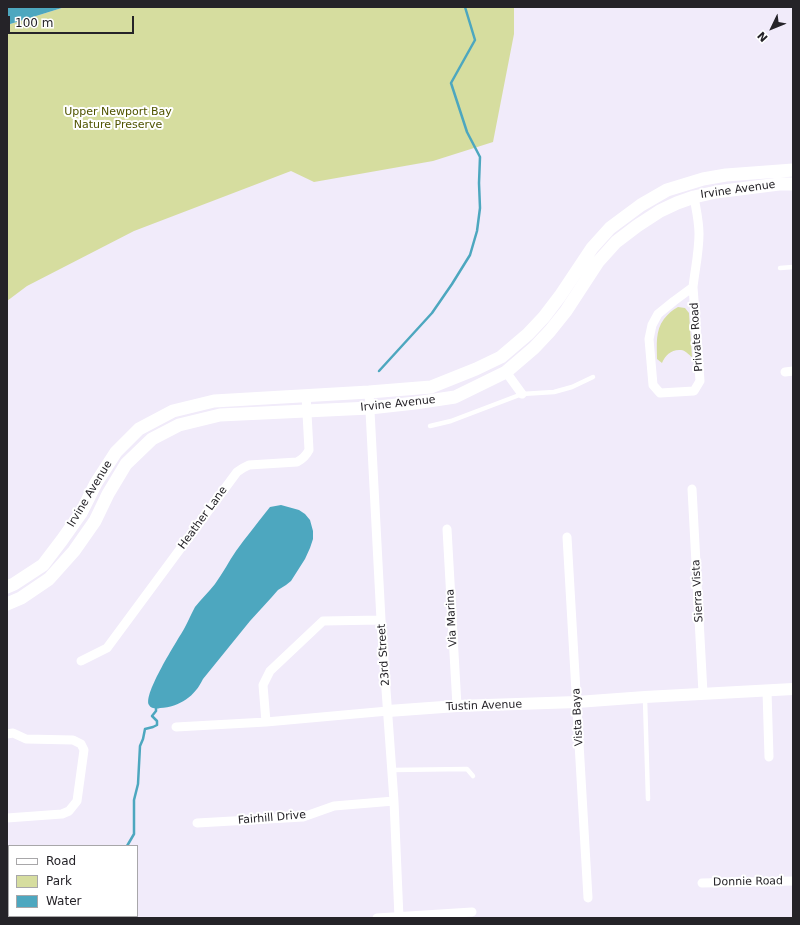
<!DOCTYPE html>
<style>
body{margin:0}
#map{position:relative;width:800px;height:925px;overflow:hidden;background:#f1ebfa;font-family:"DejaVu Sans",sans-serif}
canvas{display:block}
.frame{position:absolute;inset:0;border:8px solid #252328;pointer-events:none}
.legend{position:absolute;left:8px;top:845px;width:130px;height:72px;box-sizing:border-box;background:#fff;border:1px solid #a8a7a9;margin:0;padding:5px 7px;list-style:none;font-size:12px;color:#252328}
.legend li{display:flex;align-items:center;gap:8px;height:20px}
.legend b{width:20px;border:1px solid #a8a7a9}
.north{position:absolute;left:752px;top:8px;width:40px;height:40px;-webkit-text-stroke:3px #fff;paint-order:stroke;rotate:227deg;font-size:11px;font-weight:700;line-height:16px;text-align:center;color:#252328}
.north::after{content:'';display:block;margin:auto;width:14px;height:18px;background:#252328;clip-path:polygon(50% 0,100% 100%,50% 72%,0 100%)}
.scale{position:absolute;left:8px;top:16px;width:126px;height:18px;box-sizing:border-box;border:2px solid #252328;border-top:0;padding-left:5px;font-size:12px;line-height:14px;white-space:nowrap;color:#252328;-webkit-text-stroke:3px #fff;paint-order:stroke}
</style>
<div id="map">
<canvas width="800" height="925"></canvas>
<div class="frame"></div>
<ul class="legend">
<li><b style="height:5px;background:#fff"></b>Road</li>
<li><b style="height:11px;background:#d6dd9f"></b>Park</li>
<li><b style="height:11px;background:#4da7bf"></b>Water</li>
</ul>
<div class="north">N</div>
<div class="scale">100 m</div>
</div>
<script>
const ctx = document.querySelector('canvas').getContext('2d');
ctx.lineJoin = 'round';
function fillPath(path, color) { ctx.fillStyle = color; ctx.fill(path, 'evenodd'); }
function strokePath(path, color, width, dash) { ctx.strokeStyle = color; ctx.lineWidth = width; ctx.lineCap = dash ? 'butt' : 'round'; ctx.setLineDash(dash || []); ctx.stroke(path); }
function label(font, color, halo, rows, align = 'center') {
  ctx.font = font + ' "DejaVu Sans",sans-serif'; ctx.lineWidth = 4; ctx.setLineDash([]); ctx.textBaseline = 'middle'; ctx.strokeStyle = halo; ctx.fillStyle = color; for (const [text, x, y, turn = 0] of rows) {
    ctx.save(); ctx.translate(x, y); ctx.rotate((+turn || 0) * Math.PI / 180); ctx.textAlign = isNaN(turn) ? turn : align; if (halo) ctx.strokeText(text, 0, 0); ctx.fillText(text, 0, 0); ctx.restore();
  }
}
fillPath(new Path2D(`
 M65 7H514V34L493 142 433 161 314 182 291 171 134 231 27 286 7 301V25Z
 M678 307 685 308 689 313 692 357C689 355 685 350 681 350 672 349 665 355 662 363L657 359C657 345 655 331 664 319 668 314 672 310 678 307Z`), '#d6dd9f');
fillPath(new Path2D(`
 M7 7H65L7 25Z
 M281 505 299 510 305 514 310 520 313 531V539L310 548 305 559 291 581 286 585 278 590 271 598 250 621 203 679C195 696 180 707 160 708 157 709 151 709 149 705 143 694 177 641 184 629 188 622 191 614 195 607 201 599 209 592 215 584 223 573 229 561 236 551 246 537 256 525 266 512L270 507Z`), '#4da7bf');
strokePath(new Path2D(`
 M379 371 432 313 452 284 470 255 477 231 480 208 479 183 480 157 467 132 451 83 475 40 465 7
 M127 846 134 834V800L138 784 140 746 143 739 145 729 153 727 157 725V721L152 716 156 711V708
 M7 888 9 887`), '#4da7bf', 2.5);
strokePath(new Path2D(`
 M780 268 793 267
 M430 426 451 421 522 394 554 392 572 387 593 377
 M645 699 648 799
 M392 770 467 769 473 776`), '#fff', 4.5);
strokePath(new Path2D(`
 M693 287 700 381 694 391 660 393 653 385 649 339 652 325 658 314 674 301Z
 M693 287C695 269 699 252 699 234 699 221 696 209 694 197
 M506 372 522 394
 M785 372 793 371
 M369 392 381 620 394 801 399 918
 M692 489 703 693
 M447 529 457 706
 M567 537 588 898
 M81 661 107 648 237 472 243 468 249 465 297 462C303 459 306 456 309 450L306 395
 M767 691 769 757
 M266 722 263 685 270 671 323 621 381 620
 M176 727 266 722 388 711
 M7 734 13 733 26 739 73 740 81 744 84 750 77 801 69 811 62 814 7 818
 M197 823 303 817 334 806 394 801
 M702 883 793 881
 M377 918 472 912`), '#fff', 9);
strokePath(new Path2D(`
 M388 711 457 706 577 702 645 697 793 689`), '#fff', 12);
strokePath(new Path2D(`
 M7 587 14 584 43 565 62 540 81 513 96 483 116 452 139 429 173 411 214 401 369 392 431 387 476 369 501 357 528 334 544 317 560 296 592 248 610 228 641 205 667 190 703 179 726 175 793 170
 M7 604 21 598 49 579 74 551 95 521 108 494 126 464 152 439 179 425 220 415 370 408 415 403 455 397 506 372 534 348 550 331 566 311 598 262 616 242 637 226 660 211 677 203 694 197 716 192 779 184H793`), '#fff', 13);
label('11px', '#505400', '#fff', [
 ["Upper Newport Bay",118,112],
 ["Nature Preserve",118,125]
]);
label('11px', '#252328', '#fff', [
 ["Irvine Avenue",738,190,-8],
 ["Private Road",697,337,-94],
 ["Irvine Avenue",398,404,-6],
 ["Irvine Avenue",90,494,-59],
 ["Heather Lane",203,518,-54],
 ["Sierra Vista",698,591,-93],
 ["Via Marina",452,618,-93],
 ["23rd Street",384,655,-94],
 ["Tustin Avenue",484,706,-2],
 ["Vista Baya",578,717,-93],
 ["Fairhill Drive",272,818,-5],
 ["Donnie Road",748,882,-1]
]);
</script>
